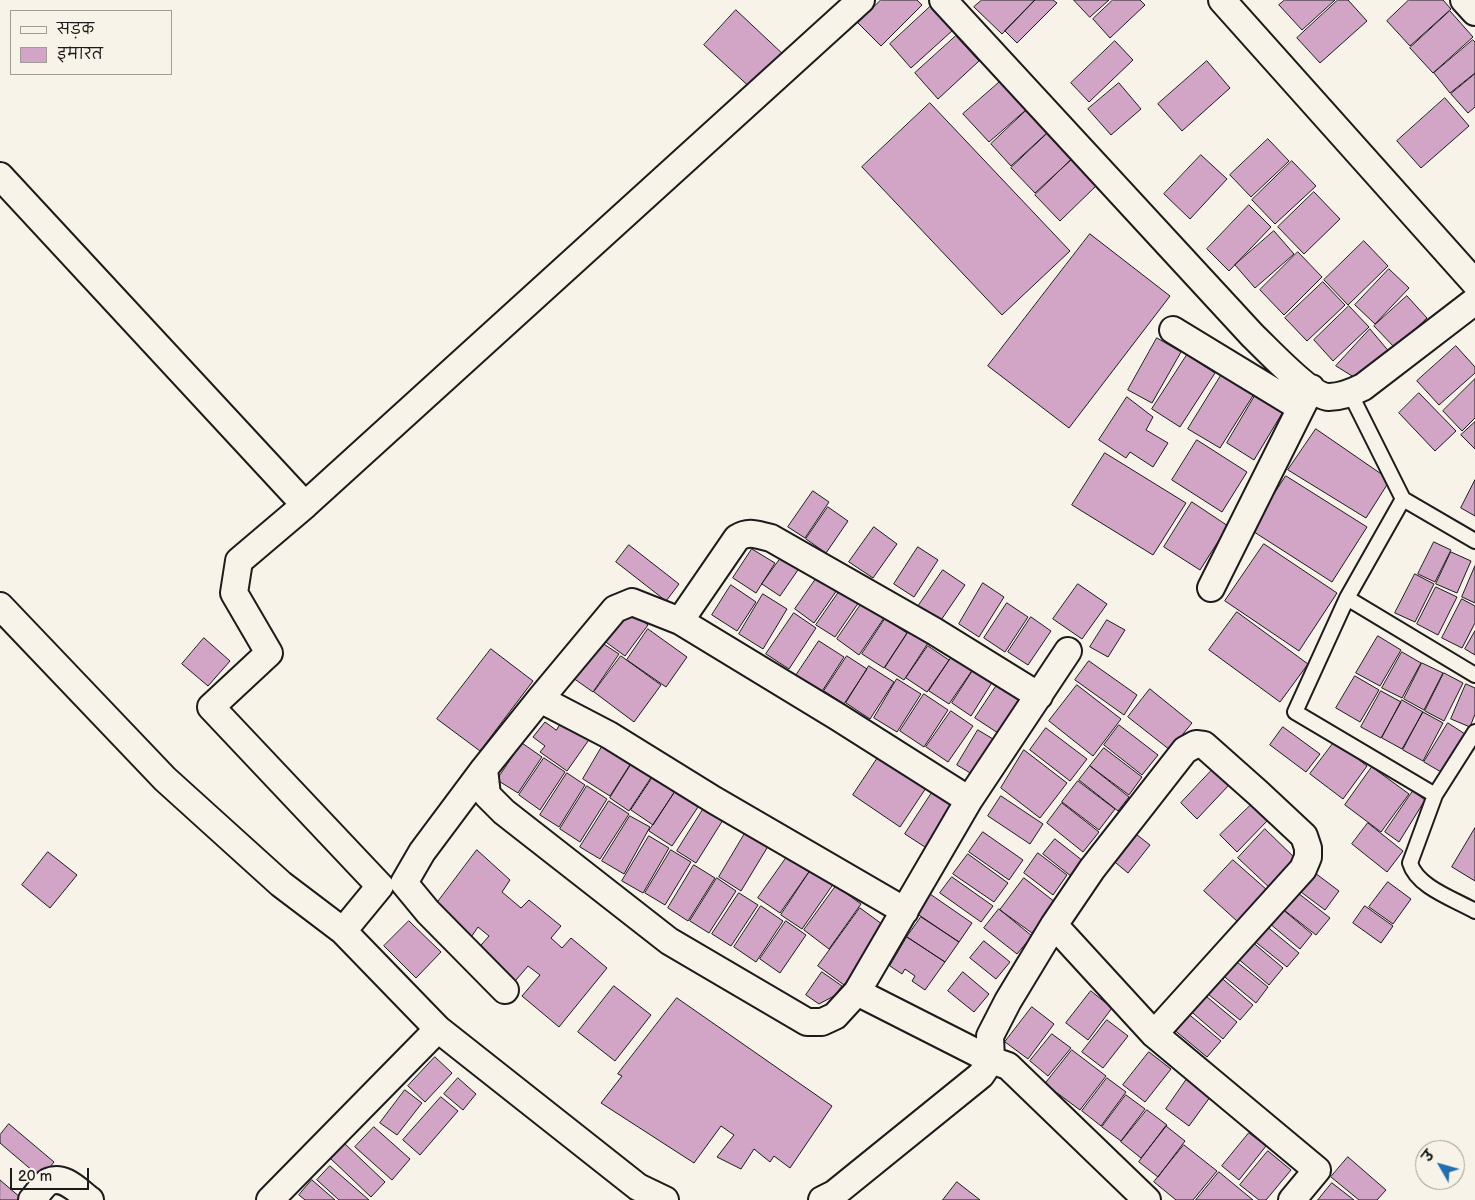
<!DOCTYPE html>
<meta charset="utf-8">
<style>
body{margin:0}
#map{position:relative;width:1475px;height:1200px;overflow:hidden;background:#f7f3e8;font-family:"Balsamiq Sans","Playpen Sans Deva",sans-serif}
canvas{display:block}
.legend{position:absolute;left:10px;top:10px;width:162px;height:65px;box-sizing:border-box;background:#f7f3e8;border:1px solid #9f9d96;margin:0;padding:6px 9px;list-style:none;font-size:15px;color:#1c1c1c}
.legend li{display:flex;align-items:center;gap:10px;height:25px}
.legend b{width:25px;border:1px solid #9f9d96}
.north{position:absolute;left:1415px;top:1140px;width:50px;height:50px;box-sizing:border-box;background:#f7f3e8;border:1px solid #9f9d96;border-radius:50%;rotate:308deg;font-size:14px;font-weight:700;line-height:20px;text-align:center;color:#1c1c1c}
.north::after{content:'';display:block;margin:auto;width:18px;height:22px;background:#1f6fb2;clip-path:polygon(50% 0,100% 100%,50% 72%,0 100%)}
.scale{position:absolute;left:10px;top:1168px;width:79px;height:22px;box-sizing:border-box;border:2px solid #1c1c1c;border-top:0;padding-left:6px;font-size:15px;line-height:18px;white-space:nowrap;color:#1c1c1c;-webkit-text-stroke:4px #f7f3e8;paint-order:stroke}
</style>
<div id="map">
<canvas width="1475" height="1200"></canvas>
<ul class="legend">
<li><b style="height:6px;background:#f7f3e8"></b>सड़क</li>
<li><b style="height:14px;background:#d2a5c7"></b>इमारत</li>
</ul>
<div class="north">उ</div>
<div class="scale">20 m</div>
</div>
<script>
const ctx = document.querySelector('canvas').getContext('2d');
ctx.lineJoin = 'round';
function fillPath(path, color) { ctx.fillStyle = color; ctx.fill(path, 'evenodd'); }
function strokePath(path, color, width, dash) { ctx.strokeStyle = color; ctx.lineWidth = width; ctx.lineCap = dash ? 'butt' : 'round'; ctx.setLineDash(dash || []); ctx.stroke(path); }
const building = new Path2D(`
 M881 0H917L922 5 881 46 858 23Z
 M982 0H1035L1002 34 974 7Z
 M1035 0H1053L1057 3 1017 43 1005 31Z
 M1074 0H1109L1090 17Z
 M1113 0H1140L1145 5 1110 38 1093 19Z
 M1285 0H1335L1302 30 1279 5Z
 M1338 0H1348L1367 21 1320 63 1297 38Z
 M1409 0H1443L1451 9 1410 46 1387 21Z
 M931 6 953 30 911 68 890 44Z
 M736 10 786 57 754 91 704 45Z
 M1450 11 1473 37 1433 73 1410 48Z
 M956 36 979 61 938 99 915 73Z
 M1473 40 1475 42V73L1450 93 1434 73Z
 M1115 41 1133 60 1089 102 1071 83Z
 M1207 61 1230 88 1182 131 1158 104Z
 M1475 74V107L1468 113 1451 94Z
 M1002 80 1027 109 989 142 963 114Z
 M1119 83 1141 109 1111 135 1088 109Z
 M1445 98 1469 126 1421 168 1397 141Z
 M930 103 1070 251 1002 315 862 167Z
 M1028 109 1048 132 1011 166 991 144Z
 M1049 132 1073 158 1035 193 1011 168Z
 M1268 139 1289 161 1251 197 1230 175Z
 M1201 155 1227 179 1190 219 1164 194Z
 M1073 158 1098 184 1060 221 1035 195Z
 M1292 161 1316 186 1275 224 1252 200Z
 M1314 192 1340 219 1304 254 1278 227Z
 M1249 205 1271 227 1229 271 1207 249Z
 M1274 231 1294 254 1255 288 1235 265Z
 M1090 234 1170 296 1069 428 988 366Z
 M1364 241 1388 266 1348 305 1324 280Z
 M1298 252 1322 277 1284 315 1260 290Z
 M1389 269 1409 288 1375 324 1355 305Z
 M1323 282 1345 305 1307 341 1285 318Z
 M1407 296 1427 318 1395 348 1374 326Z
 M1349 306 1369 327 1333 361 1314 340Z
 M1370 329 1391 354 1365 384 1336 366Z
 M1157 338 1181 352 1152 403 1128 390Z
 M1456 346 1475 367V373L1439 405 1417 381Z
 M1187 355 1215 373 1180 427 1152 409Z
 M1222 374 1254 394 1220 448 1188 429Z
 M1475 379V418L1462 431 1443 411Z
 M1419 393 1456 431 1435 451 1399 413Z
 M1256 394 1284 410 1254 460 1227 443Z
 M1127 397 1153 417 1146 430 1168 443 1153 467 1130 452 1126 458 1099 440Z
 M1475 422V449L1461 435Z
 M1316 429 1390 480 1366 518 1288 470Z
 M1197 440 1247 472 1222 512 1172 480Z
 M1105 453 1186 503 1153 555 1072 505Z
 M1286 476 1367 527 1332 582 1251 530Z
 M1475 480V516L1461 508Z
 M813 491 829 502 805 538 788 527Z
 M1192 502 1228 526 1200 570 1164 547Z
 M828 507 848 521 826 553 806 539Z
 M874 527 897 544 873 578 849 562Z
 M1434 542 1451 550 1435 582 1418 574Z
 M1264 544 1337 593 1299 651 1225 601Z
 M629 545 679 584 666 601 616 562Z
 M918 547 938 560 914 597 894 584Z
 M752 549 775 563 756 593 733 578Z
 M1451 552 1471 561 1457 593 1436 584Z
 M783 555 800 567 780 596 762 584Z
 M1475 566V603L1462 597Z
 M943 570 965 585 939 623 917 608Z
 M1415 574 1434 584 1415 622 1395 613Z
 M818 576 837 590 814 623 795 609Z
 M983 583 1004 597 979 637 959 624Z
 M1078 584 1107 604 1082 639 1053 619Z
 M731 585 756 602 737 631 712 615Z
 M1436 587 1457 597 1438 635 1417 624Z
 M841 589 859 602 835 637 816 625Z
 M763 594 787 609 763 649 739 634Z
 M1462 599 1475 606V623L1462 648 1442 638Z
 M864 600 886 615 859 655 837 639Z
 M1007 603 1028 617 1005 652 984 638Z
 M626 609 648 625 625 656 603 640Z
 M1237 612 1308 664 1280 702 1209 650Z
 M794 613 816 628 789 669 766 654Z
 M1031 617 1051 631 1028 665 1008 652Z
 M885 619 907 633 884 668 862 654Z
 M1107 620 1125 630 1108 657 1090 647Z
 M648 629 687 657 666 687 627 660Z
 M909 631 928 643 904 680 885 668Z
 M1475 631V655L1465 649Z
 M1378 636 1401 650 1380 686 1356 673Z
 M204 638 230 661 208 686 182 664Z
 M599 641 619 654 593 692 573 678Z
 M819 641 844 657 821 693 795 677Z
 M928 646 949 660 927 692 906 678Z
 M491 649 533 681 480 751 437 719Z
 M1402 652 1421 663 1402 698 1382 688Z
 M953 655 973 669 949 704 929 691Z
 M621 656 661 685 634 722 594 692Z
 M847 656 867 669 844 704 824 691Z
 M1089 661 1137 695 1124 715 1075 680Z
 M1422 663 1443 673 1424 710 1404 699Z
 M869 666 894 682 870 719 846 703Z
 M974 669 993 681 971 716 952 703Z
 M1444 673 1463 683 1444 721 1425 711Z
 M1355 676 1379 690 1360 722 1336 708Z
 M897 679 921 694 897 732 874 718Z
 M1001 679 1023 694 998 733 975 718Z
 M1466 684 1475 688V714L1470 727 1451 719Z
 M1077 685 1121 719 1093 756 1049 721Z
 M1150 689 1192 723 1170 750 1128 717Z
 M1381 691 1401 702 1381 738 1361 727Z
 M924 694 948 710 924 747 900 731Z
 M1402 700 1423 712 1402 749 1382 738Z
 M951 711 973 726 948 762 926 747Z
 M1423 712 1443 723 1423 761 1403 750Z
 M566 715 593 734 567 771 540 752 545 746 533 737 545 722 556 730Z
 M1448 723 1465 734 1441 772 1424 762Z
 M1119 725 1158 755 1142 775 1104 745Z
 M1283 727 1320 754 1306 772 1270 745Z
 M1046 728 1087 759 1070 781 1030 750Z
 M978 730 998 742 977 777 957 765Z
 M1335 741 1367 766 1343 799 1310 774Z
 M522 743 542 757 518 793 497 780Z
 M603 745 631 763 610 796 583 779Z
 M1104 748 1142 777 1129 795 1090 766Z
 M1024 750 1067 783 1040 818 1001 788Z
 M879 756 926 788 900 827 853 795Z
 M544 758 565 772 540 810 519 795Z
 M634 760 654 773 629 811 610 798Z
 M1090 766 1129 797 1118 811 1079 780Z
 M1372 767 1409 794 1381 832 1345 805Z
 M1213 769 1229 785 1197 819 1181 803Z
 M567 773 585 785 559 827 540 815Z
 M655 774 677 788 653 825 631 810Z
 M1078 781 1115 809 1099 830 1062 802Z
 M587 786 607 799 580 842 560 829Z
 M935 788 958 803 928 849 905 834Z
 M1413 791 1425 800 1399 842 1385 832Z
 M675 792 698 807 672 846 649 831Z
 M1001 796 1043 824 1030 844 988 816Z
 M609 801 629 814 600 859 580 847Z
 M1062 803 1099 832 1083 852 1047 823Z
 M1252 804 1268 820 1237 852 1220 835Z
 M704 808 723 820 696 863 677 851Z
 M630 816 650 827 624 874 602 861Z
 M1368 823 1403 851 1387 872 1352 844Z
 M1475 828V881L1452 867Z
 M1265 829 1299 862 1272 890 1238 858Z
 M747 830 770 843 741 891 719 877Z
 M1132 831 1150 845 1128 873 1110 858Z
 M983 832 1023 860 1009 880 969 852Z
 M649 836 669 848 643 893 622 881Z
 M1055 839 1083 861 1072 877 1043 854Z
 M477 850 510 880 502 892 521 908 529 900 561 926 551 938 562 948 571 938 607 968 559 1027 522 996 540 975 528 966 510 987 475 952 489 936 478 927 467 943 431 911Z
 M671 850 691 862 665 905 645 893Z
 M48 852 77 875 50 908 22 885Z
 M1038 853 1067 875 1053 895 1024 873Z
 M789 854 811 869 780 913 758 898Z
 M968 854 1008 883 994 902 953 874Z
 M1233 860 1267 890 1238 922 1204 891Z
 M694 865 715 878 688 921 668 908Z
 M812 868 834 883 802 929 781 915Z
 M1311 870 1339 891 1325 910 1297 889Z
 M952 877 993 906 981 922 940 893Z
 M717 878 736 891 709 933 690 921Z
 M1024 878 1055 902 1032 933 1000 910Z
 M1388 882 1411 899 1393 924 1369 907Z
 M836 886 861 904 829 949 804 930Z
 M739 893 758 905 731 946 712 934Z
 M1298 893 1330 918 1316 935 1284 910Z
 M930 894 972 923 959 942 916 913Z
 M761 906 783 921 756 962 734 947Z
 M1365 906 1393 926 1381 943 1353 923Z
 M860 908 886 927 844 985 818 966Z
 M1281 908 1312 934 1300 949 1269 923Z
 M999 909 1032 936 1017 954 984 928Z
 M921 917 959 942 945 962 907 937Z
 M409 921 441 952 416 978 384 946Z
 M786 921 806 935 780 973 760 959Z
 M1265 925 1299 953 1287 967 1253 940Z
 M907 937 945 962 925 990 912 981 915 976 905 969 902 974 890 966Z
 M1250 940 1283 968 1269 985 1236 957Z
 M984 941 1010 962 996 979 970 958Z
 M1232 958 1268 987 1256 1003 1220 973Z
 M822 972 842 986 834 996 819 1004 806 995Z
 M963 972 989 994 974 1012 948 991Z
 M1217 974 1253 1005 1240 1020 1203 990Z
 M614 986 651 1015 615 1061 578 1032Z
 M1091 991 1112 1008 1088 1040 1066 1023Z
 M1201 992 1237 1022 1223 1039 1187 1008Z
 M677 998 832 1106 790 1168 774 1156 770 1162 754 1149 741 1169 717 1157 734 1135 721 1126 694 1163 601 1103 622 1076 618 1074Z
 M1032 1007 1054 1024 1028 1059 1005 1042Z
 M1186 1012 1221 1041 1207 1057 1172 1028Z
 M1107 1020 1128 1036 1103 1068 1082 1052Z
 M1052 1034 1071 1048 1048 1076 1030 1061Z
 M1072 1050 1106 1076 1080 1110 1045 1084Z
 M1149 1052 1171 1069 1145 1102 1123 1085Z
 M435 1057 452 1073 425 1102 408 1086Z
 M1189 1076 1213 1093 1189 1126 1166 1109Z
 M458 1078 476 1094 463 1110 444 1094Z
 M1107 1078 1126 1092 1101 1126 1082 1111Z
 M405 1090 422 1103 397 1135 380 1123Z
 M1126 1095 1145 1109 1121 1141 1102 1127Z
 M441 1097 458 1111 420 1155 403 1140Z
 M1147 1110 1167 1125 1141 1158 1121 1142Z
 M9 1124 54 1162 41 1178 0 1143V1135Z
 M1166 1126 1185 1141 1158 1177 1139 1162Z
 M374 1127 410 1159 392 1180 355 1147Z
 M1249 1133 1266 1146 1239 1180 1222 1166Z
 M344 1143 385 1182 371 1197 330 1158Z
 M1184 1145 1217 1171 1193 1200H1176L1154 1182Z
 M1268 1151 1291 1170 1266 1200H1259L1240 1185Z
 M1348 1157 1386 1190 1377 1200H1359L1331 1177Z
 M330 1166 369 1200H339L317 1180Z
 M1219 1172 1253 1200H1196Z
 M0 1180 21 1198 20 1200H0Z
 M312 1180 335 1200H305L299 1195Z
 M957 1182 980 1200H943Z
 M1332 1183 1354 1200H1318Z`);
fillPath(building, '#d2a5c7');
strokePath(building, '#1c1c1c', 1);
const service = new Path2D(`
 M1350 393 1403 499 1347 598 1295 712 1435 795
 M1403 499 1475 541
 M1347 598 1475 675
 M1475 732 1435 795 1410 863C1417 887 1454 899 1475 911`);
const minor = new Path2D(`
 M943 0 1253 336C1268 350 1311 397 1329 397 1341 397 1353 392 1363 387L1475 301
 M1222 0 1475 283
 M1464 0 1475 12
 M0 176 305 505
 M1173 330 1301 408
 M1211 588 1311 388
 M0 606 165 779 281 884 343 931 438 1029 638 1187 665 1200
 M540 699 615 609 632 602 680 621
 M484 769 422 852 404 883 428 912 505 990
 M969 800 838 717 680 621 737 538C750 530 757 535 771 538L934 631 1039 696
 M905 911 714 800 609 735 540 699 484 769 487 795 504 812 669 941 807 1022H822L835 1016 857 992 969 800 1068 651
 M1054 925 1092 869 1185 750 1196 744 1204 745 1258 793 1304 836 1308 848V857L1303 869 1154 1034
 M343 931 380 886 211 707 269 653 234 593 239 561 305 505 861 0
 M857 992 991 1060 1008 1066 1147 1200
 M32 1200C37 1195 42 1186 48 1182 64 1174 79 1192 90 1200
 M270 1200 438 1029
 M822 1200 834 1194 981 1075 991 1060 990 1036 1008 1001 1054 925 1154 1034 1317 1170 1292 1200`);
strokePath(service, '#1c1c1c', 18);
strokePath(minor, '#1c1c1c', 30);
strokePath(service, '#f7f3e8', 14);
strokePath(minor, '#f7f3e8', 26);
</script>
